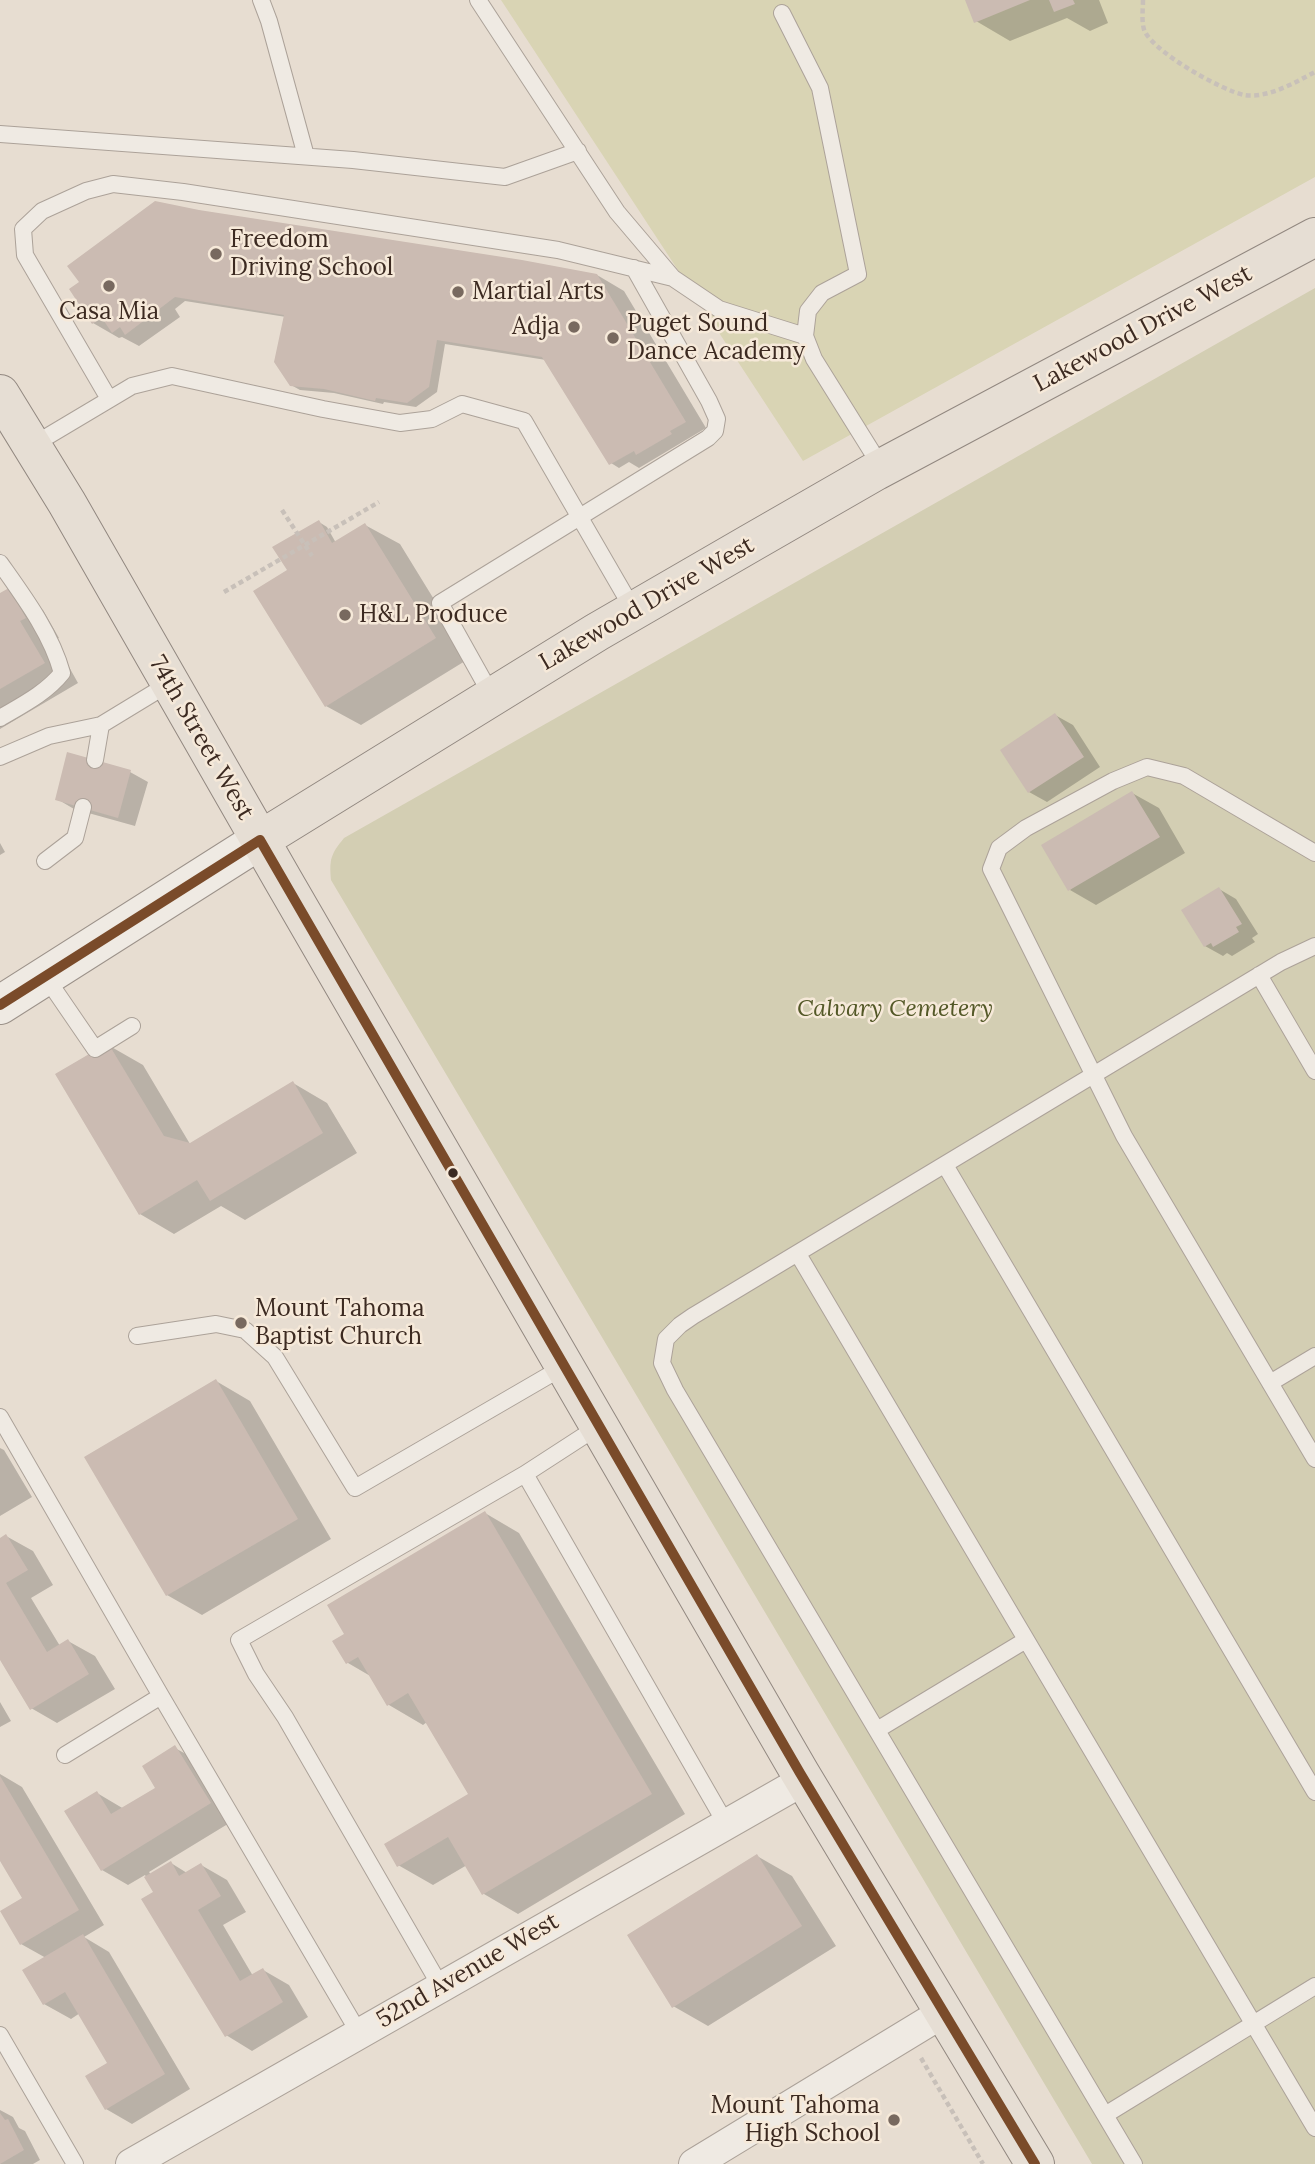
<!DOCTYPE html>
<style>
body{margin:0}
canvas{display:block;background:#e7ddd1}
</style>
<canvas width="1315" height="2164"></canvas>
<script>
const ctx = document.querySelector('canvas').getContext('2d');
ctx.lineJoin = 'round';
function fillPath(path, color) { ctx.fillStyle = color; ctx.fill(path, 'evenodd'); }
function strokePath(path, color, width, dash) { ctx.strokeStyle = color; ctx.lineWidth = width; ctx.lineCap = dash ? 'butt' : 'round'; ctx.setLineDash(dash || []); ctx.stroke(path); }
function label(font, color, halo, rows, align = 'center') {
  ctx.font = font + ' Lora,serif'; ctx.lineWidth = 5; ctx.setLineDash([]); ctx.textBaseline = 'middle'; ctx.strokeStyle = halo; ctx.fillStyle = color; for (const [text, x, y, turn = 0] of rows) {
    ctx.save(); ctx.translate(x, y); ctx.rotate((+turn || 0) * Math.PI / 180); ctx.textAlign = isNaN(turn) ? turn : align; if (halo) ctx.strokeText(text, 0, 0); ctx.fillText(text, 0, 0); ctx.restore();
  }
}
fillPath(new Path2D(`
 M501 0H1315V177L803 461Z`), '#d9d4b4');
fillPath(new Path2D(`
 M1315 288V2164H1092L331 880C329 859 331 854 344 838Z`), '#d3ceb3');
fillPath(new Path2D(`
 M967 0H1099L1108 23 1090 31 1067 18 1010 41 976 21Z
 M597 275 624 291 706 428 639 468 629 462 619 468 611 463 546 360 445 344 437 392 416 407 384 402 383 404 334 393 300 390 291 385 286 317 185 301 175 309 180 317 139 346 122 337 119 338 93 323 71 289Z
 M319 522 327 527 336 543 365 525 400 544 470 658 361 725 326 706 291 570Z
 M9 590 43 610 59 638 54 640 78 683 0 729V595Z
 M1055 715 1073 725 1100 767 1047 802 1029 792Z
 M130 772 148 782 135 826 74 809 57 799Z
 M1132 793 1159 808 1185 853 1096 905 1070 890Z
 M0 843 5 852 0 855Z
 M1219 889 1236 899 1258 934 1252 938 1255 942 1232 956 1227 953 1223 956 1205 946Z
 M108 1045 143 1065 190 1144 293 1083 327 1103 357 1153 245 1220 221 1206 174 1234 140 1214Z
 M216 1381 250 1401 331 1539 202 1615 167 1595Z
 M0 1448 4 1450 32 1497 0 1516Z
 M485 1513 519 1533 685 1814 518 1914 484 1894 467 1865 433 1885 398 1865 471 1795 427 1722 423 1725 389 1705 372 1677 348 1663 347 1634Z
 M6 1536 33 1551 53 1585 31 1598 60 1646 68 1641 95 1656 115 1689 57 1723 31 1708 0 1656V1540Z
 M0 1702 11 1721 0 1727Z
 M175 1748 202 1763 236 1819 149 1872 151 1875 171 1863 187 1873 201 1865 227 1880 246 1912 223 1925 253 1976 263 1970 289 1985 308 2017 252 2051 226 2035 156 1893 145 1875 128 1885 102 1870 97 1793 124 1809 158 1788Z
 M0 1774 22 1787 104 1925 84 1937 109 1952 190 2089 132 2124 106 2109 110 2063 80 2013 71 2019 44 2004 46 1958 21 1944 24 1899 0 1858Z
 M757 1856 792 1876 836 1946 708 2026 673 2006Z
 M0 2110 13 2117 19 2128 25 2131 40 2160 33 2164H0Z`), '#0003');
fillPath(new Path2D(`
 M965 0H1030L974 23Z
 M1049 0H1073L1075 4 1054 12Z
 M155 201 199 210 522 260 597 274 686 422 670 431 672 434 636 455 634 451 609 465 542 357 437 340 429 387 407 403 376 398 375 401 324 389 290 386 274 362 284 315 175 297 125 335 120 327 112 333 102 318 92 324 69 289 79 282 67 266Z
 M319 520 332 543 365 523 436 638 325 707 253 591 287 570 272 547Z
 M9 588 26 618 20 621 45 663 0 689V593Z
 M1055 713 1084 757 1028 793 1000 750Z
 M67 752 131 770 118 818 55 800Z
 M1132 791 1160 837 1068 891 1041 845Z
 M1219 887 1242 924 1236 927 1239 932 1213 947 1211 943 1204 947 1181 910Z
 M108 1043 164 1136 190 1143 293 1081 323 1133 210 1201 197 1180 139 1215 55 1074Z
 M216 1379 298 1519 166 1596 84 1457Z
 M485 1511 652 1794 482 1895 448 1837 397 1867 384 1844 468 1794 408 1693 387 1706 358 1657 346 1664 332 1641 344 1634 327 1605Z
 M6 1534 28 1570 6 1583 47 1652 68 1639 89 1674 30 1710 0 1660V1538Z
 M175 1745 211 1803 101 1871 64 1811 97 1791 111 1814 155 1788 142 1766Z
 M0 1776 79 1910 20 1945 0 1911 22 1898 0 1861Z
 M757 1854 802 1926 672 2008 627 1935Z
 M171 1861 179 1876 201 1863 221 1896 198 1910 240 1981 263 1968 283 2002 225 2037 141 1899 153 1892 144 1877Z
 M83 1934 165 2074 105 2110 85 2076 107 2063 65 1992 43 2005 22 1970Z
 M0 2113 5 2120 8 2119 24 2150 0 2164Z`), '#cbbbb2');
const service = new Path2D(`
 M261 0 269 21 306 156
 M478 0 617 212 673 278 719 309 805 336
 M782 13 820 88 858 274 822 293 808 311 805 336 814 359 882 468
 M0 134 353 160 505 177 578 151
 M109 399 25 255 23 229 42 211 86 191 113 184 183 192 558 250 673 278
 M33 445 132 386 172 376 323 409 400 423 432 419 462 404 524 421 634 611
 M0 563C24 597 51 633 62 673 46 693 22 705 0 718
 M492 696 440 603 708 438 715 431 717 419 709 401 634 268
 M0 757 49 736 101 725
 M95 760 101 725 170 683
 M1315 853 1184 776 1147 767 1113 781 1026 828 999 848 991 869 1124 1136 1315 1459
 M45 861 75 838 83 807
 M1259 975 1315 1071
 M45 976 95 1049 132 1026
 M945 1165 1315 1792
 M798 1254 1315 2128
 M137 1336 216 1324 245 1330 275 1357 355 1488 565 1366
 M1270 1383 1315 1356
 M0 1417 161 1696 359 2033
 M599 1426 525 1474 726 1824
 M877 1730 1026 1640
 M65 1755 161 1696
 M441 1987 285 1717 256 1674 239 1640 525 1474
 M0 2035 75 2164
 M1105 2115 1315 1986
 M1134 2164 675 1390 662 1363 666 1339 680 1325 693 1316 1281 962 1315 946`);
const minor = new Path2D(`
 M131 2164 804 1780
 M694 2164 944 2012`);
const secondary = new Path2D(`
 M0 1005 260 840`);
const primary = new Path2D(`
 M0 394 67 503 283 880 800 1773 1035 2164
 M260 840 597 632 749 544 876 471 1315 237`);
strokePath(service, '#aca299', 18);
strokePath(minor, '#aca299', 32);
strokePath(secondary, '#9c928a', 40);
strokePath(primary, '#928880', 40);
strokePath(new Path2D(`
 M1143 0C1143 9 1141 24 1145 32 1157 54 1221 90 1244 95 1267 99 1296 82 1315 72
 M282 510 312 556
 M224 592 379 502
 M921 2058 983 2164`), '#c8c0b9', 4.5, [5, 3.5]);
strokePath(service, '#efeae3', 16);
strokePath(minor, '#efeae3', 30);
strokePath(secondary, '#efeae3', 38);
strokePath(primary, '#e6ded4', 38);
strokePath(new Path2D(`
 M260 840 800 1773 1035 2164
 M0 1005 260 840`), '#7a4b2a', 10);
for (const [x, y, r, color] of [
 [216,254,7,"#78695f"],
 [109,286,7,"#78695f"],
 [458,292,7,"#78695f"],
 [574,327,7,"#78695f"],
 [613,338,7,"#78695f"],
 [345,615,7,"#78695f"],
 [453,1173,6,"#3c2a21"],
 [241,1323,7,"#78695f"],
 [894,2120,7,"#78695f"]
]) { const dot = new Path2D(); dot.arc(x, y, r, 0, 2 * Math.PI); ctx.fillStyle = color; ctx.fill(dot); strokePath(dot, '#f6e9d9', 2.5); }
label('24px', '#3c2a21', '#f6e9d9', [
 ["Freedom",230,240],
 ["Driving School",230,268],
 ["Martial Arts",472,292],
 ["Casa Mia",109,312,"center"],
 ["Puget Sound",627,324],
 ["Dance Academy",627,352],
 ["Adja",560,327,"right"],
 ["H&L Produce",359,615],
 ["Mount Tahoma",255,1309],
 ["Baptist Church",255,1337],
 ["Mount Tahoma",880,2106,"right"],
 ["High School",880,2134,"right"]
], 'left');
label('24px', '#3c2a21', '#f6e9d9', [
 ["Lakewood Drive West",1143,329,-28],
 ["Lakewood Drive West",647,604,-30],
 ["74th Street West",201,738,60],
 ["52nd Avenue West",468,1971,-30]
]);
label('italic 24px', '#535827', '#f6e9d9', [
 ["Calvary Cemetery",895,1009]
]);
</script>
